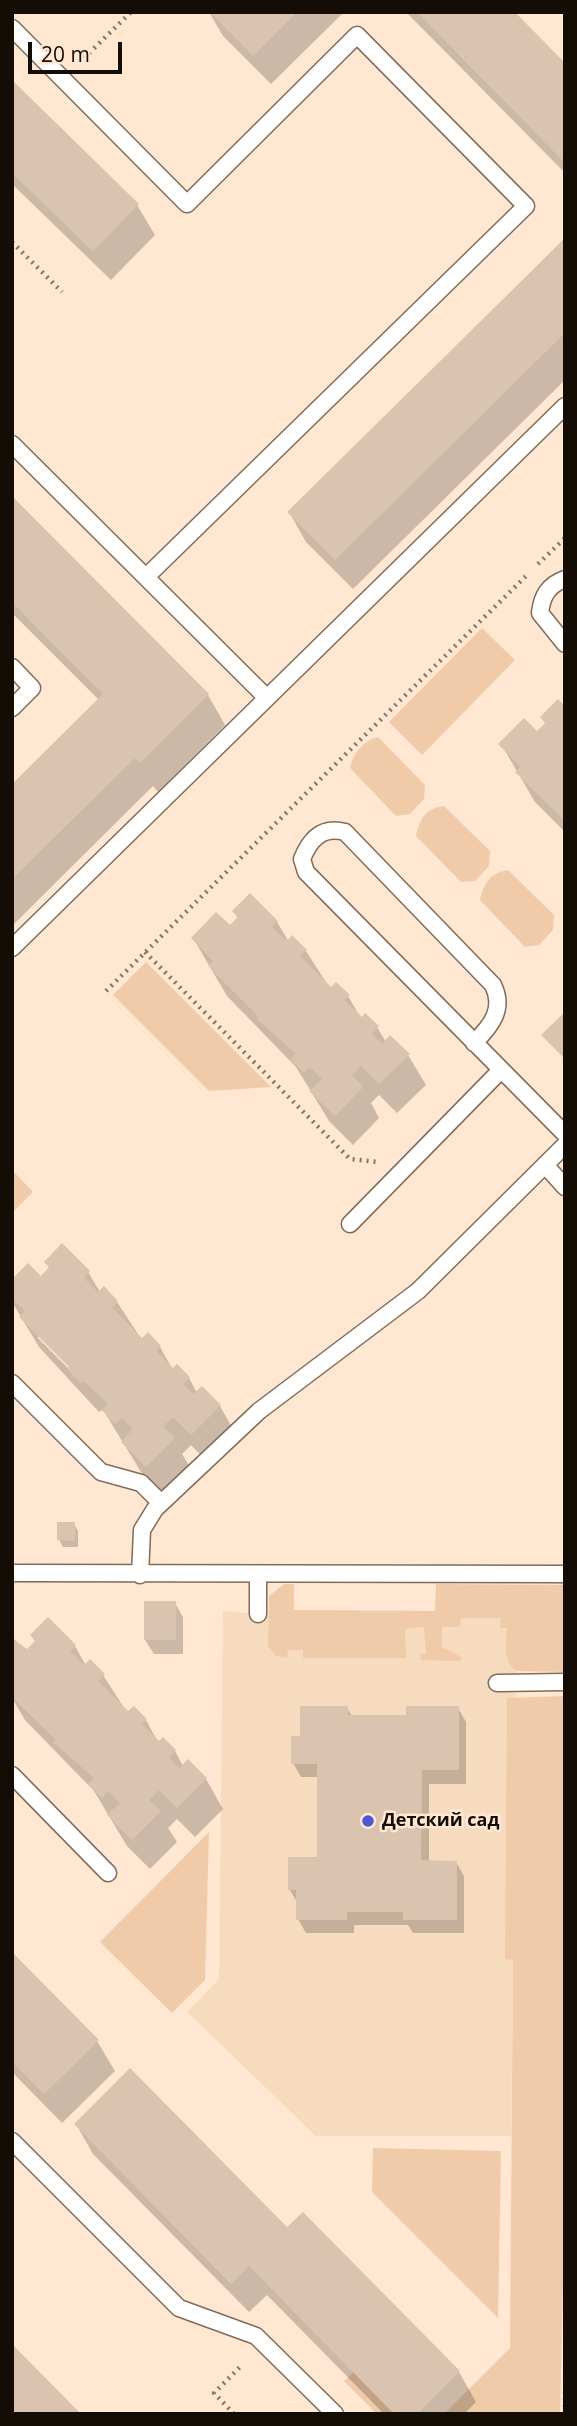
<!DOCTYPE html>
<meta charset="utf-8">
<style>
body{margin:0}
#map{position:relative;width:577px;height:2426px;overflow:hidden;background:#ffe7d1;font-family:"Open Sans",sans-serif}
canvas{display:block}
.frame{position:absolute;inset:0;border:14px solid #140d06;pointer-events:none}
.scale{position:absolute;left:28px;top:42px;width:94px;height:32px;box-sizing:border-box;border:4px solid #140d06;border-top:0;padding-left:9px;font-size:21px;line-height:24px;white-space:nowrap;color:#140d06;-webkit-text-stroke:5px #ffe7d1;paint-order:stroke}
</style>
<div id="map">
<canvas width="577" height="2426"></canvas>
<div class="frame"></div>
<div class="scale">20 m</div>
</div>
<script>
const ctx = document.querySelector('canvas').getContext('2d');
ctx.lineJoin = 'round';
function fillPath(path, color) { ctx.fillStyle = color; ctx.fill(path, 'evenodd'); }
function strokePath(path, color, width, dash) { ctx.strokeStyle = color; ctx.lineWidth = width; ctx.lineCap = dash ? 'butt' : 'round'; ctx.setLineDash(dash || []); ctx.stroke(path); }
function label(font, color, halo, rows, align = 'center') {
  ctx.font = font + ' "Open Sans",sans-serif'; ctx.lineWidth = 5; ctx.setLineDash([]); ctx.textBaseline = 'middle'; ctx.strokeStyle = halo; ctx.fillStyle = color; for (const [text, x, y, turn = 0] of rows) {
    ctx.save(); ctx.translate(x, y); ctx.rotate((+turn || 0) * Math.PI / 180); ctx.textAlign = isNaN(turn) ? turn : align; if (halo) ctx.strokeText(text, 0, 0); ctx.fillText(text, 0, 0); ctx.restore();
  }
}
fillPath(new Path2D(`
 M223 1611 258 1614 517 1618 511 2136H316L187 2012 219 1979Z`), '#f7dbbf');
fillPath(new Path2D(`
 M482 628 515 660 422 755 389 722Z
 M378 737 425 785 424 799 410 814 396 816 350 768C353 753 363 741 378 737Z
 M444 806 490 851 489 866 475 881 461 882 416 836C420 819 425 808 444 806Z
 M508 870 554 915 553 930 539 945 525 947 480 900C484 883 490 873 508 870Z
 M146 962 271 1087 209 1091 113 995Z
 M12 1170 33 1192 12 1213Z
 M284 1584H294V1610L435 1611 436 1584 565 1585V1672L516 1671C502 1660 506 1645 507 1628H500L501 1618H461L460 1627H442V1647L461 1657V1661L421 1660 420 1654H426L424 1627 405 1629 406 1658H303V1650H288L287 1658 276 1656 268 1646 269 1596Z
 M565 1696V2194L560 2414H444L510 2348 513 1960 505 1959 507 1698Z
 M209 1832 205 1980 172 2013 100 1942Z
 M373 2148 501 2151 498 2318 372 2192Z
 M356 2370 400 2414H377L344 2381Z`), '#f0cba9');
fillPath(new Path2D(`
 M209 12H344L271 84 223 36Z
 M406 12H512L565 66V173Z
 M12 83 137 205 155 235 111 280 12 184Z
 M565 240V380L353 589 306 542 289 512Z
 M12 499 208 695 225 725 158 792 153 786 12 926V786L99 700 12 613Z
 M565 708V832L535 802 501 744 537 734Z
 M234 911 277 922 289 942 306 951 331 990 348 996 362 1020 377 1027 386 1042 408 1055 426 1085 397 1113 379 1095 371 1103 379 1118 353 1145 329 1121 296 1067 227 996 193 938 230 928 238 919Z
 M563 1016 565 1017V1059L544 1035Z
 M46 1262 88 1272 100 1292 117 1302 142 1340 148 1335 160 1347 173 1370 189 1378 197 1393 220 1406 237 1436 209 1464 191 1445 182 1454 191 1469 164 1496 141 1472 105 1413 102 1410 99 1412 39 1347 12 1302V1281L41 1279 50 1269ZM38 1333 77 1372 74 1374 38 1338Z
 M74 1524 78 1531V1547H63L59 1540Z
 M175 1603 183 1617V1654H154L145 1640Z
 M14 1639 27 1652 75 1646 86 1666 103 1675 128 1714 146 1720 159 1744 175 1751 183 1766 188 1762 206 1779 223 1809 195 1837 177 1819 168 1828 177 1842 150 1869 127 1846 94 1791 25 1720 12 1698Z
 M347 1708 352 1716H408L458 1708 466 1722V1784H429V1862H456L464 1876V1933H413L408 1925H354V1933H306L298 1919V1904L290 1890 319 1858V1777H301L293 1763 301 1738Z
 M12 1955 97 2041 115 2071 62 2123 12 2072Z
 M76 2124 287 2230 459 2372 476 2402 464 2414H384L267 2295 249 2312 93 2154Z`), '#0003');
fillPath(new Path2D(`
 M210 12H297L253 56Z
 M417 12H515L565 63V163Z
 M12 80 139 204 93 251 12 173Z
 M565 238V333L335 560 287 512Z
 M12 496 209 694 140 763 135 758 12 879V784L103 694 12 602Z
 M558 699 565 706V821L515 772 521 767 498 744 524 718 537 731 545 723 540 717Z
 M250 893 278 921 272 927 287 941 292 935 307 950 300 956 331 987 336 982 350 995 344 1000 362 1017 365 1013 379 1026 372 1034 382 1044 390 1035 410 1054 379 1084 361 1066 352 1075 363 1087 335 1116 309 1091 322 1079 310 1067 304 1073 290 1059 296 1054 256 1018 258 1016 208 966 213 961 191 938 216 912 230 925 238 917 232 911Z
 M563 1014 565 1055 563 1057 541 1035Z
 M62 1243 90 1271 84 1278 98 1292 104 1286 118 1301 112 1308 142 1338 148 1332 161 1346 156 1351 173 1368 177 1364 190 1377 183 1384 193 1394 202 1386 221 1405 191 1435 173 1417 163 1426 175 1438 146 1467 121 1442 133 1429 122 1418 115 1424 102 1410 108 1404 84 1381 81 1383 67 1369 69 1367 19 1317 25 1311 12 1298V1279L28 1263 41 1276 49 1267 44 1262Z
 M57 1522H75V1541L57 1540Z
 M144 1601H176V1640H144Z
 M48 1617 76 1645 70 1651 84 1665 90 1659 105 1674 98 1681 128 1711 134 1706 147 1719 142 1724 159 1741 163 1737 176 1750 169 1758 179 1768 188 1759 207 1778 177 1808 159 1790 149 1800 161 1811 132 1840 107 1815 120 1803 108 1791 102 1798 88 1784 94 1778 53 1742 56 1740 12 1697V1638L27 1649 35 1641 30 1635Z
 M300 1706H348V1715H406V1706H459V1770H422L421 1860 457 1861V1920H403V1912H347V1920H296V1890H288V1857H317V1764H291V1736H300Z
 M12 1952 99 2040 44 2094 12 2062Z
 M130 2068 287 2227 303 2212 460 2371 417 2414H394L249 2266 231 2284 74 2124Z
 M12 2344 81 2414H12Z`), '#dbc4af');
const lane = new Path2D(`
 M12 28 187 204 357 35 526 206 146 577
 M12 444 267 698
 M565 579C548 585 542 596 540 613L565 644
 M12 667 32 688 12 708
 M12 948 565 406
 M474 1043C491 1026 505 1009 493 985L345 832C322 826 310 839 302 859L306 872 565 1134
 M545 1165 565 1187
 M350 1224 501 1070
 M12 1383 101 1472 141 1483 161 1503
 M12 1573 565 1574
 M140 1575 142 1530 155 1509 259 1411 418 1291 565 1145
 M258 1614V1575
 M497 1683 565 1682
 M12 1775 108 1873
 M12 2141 179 2308 256 2336 335 2414`);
strokePath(lane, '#816c59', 19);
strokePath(new Path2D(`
 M79 63 131 12
 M12 242 62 292
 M538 564 565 538
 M145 952 350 1159 379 1162
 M106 991 527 575
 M234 2414 214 2393 243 2364
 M565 2414V2392`), '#857668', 4.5, [2, 5]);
strokePath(lane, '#fff', 16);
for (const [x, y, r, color] of [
 [368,1821,7,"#505ad0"]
]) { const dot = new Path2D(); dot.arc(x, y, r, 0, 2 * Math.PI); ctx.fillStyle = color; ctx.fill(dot); strokePath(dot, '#ffe7d1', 2.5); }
label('bold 18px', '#140d06', '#ffe7d1', [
 ["Детский сад",382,1821]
], 'left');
</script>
